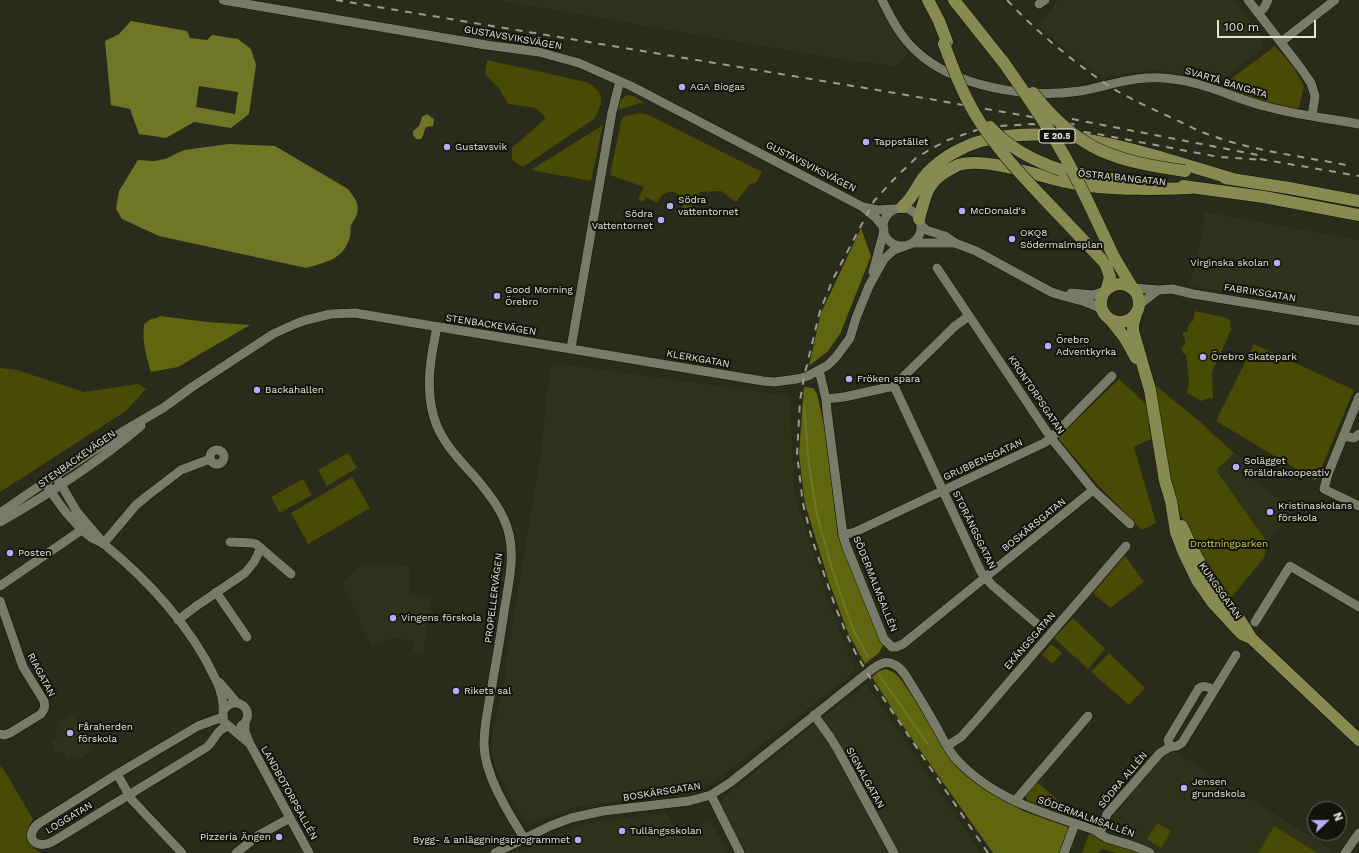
<!DOCTYPE html>
<meta charset="utf-8">
<style>
body{margin:0}
#map{position:relative;width:1359px;height:853px;overflow:hidden;background:#292b1b;font-family:"Work Sans",sans-serif}
canvas{display:block}
.north{position:absolute;left:1307px;top:801px;width:40px;height:40px;box-sizing:border-box;background:#12130b;border:1px solid #66675f;border-radius:50%;rotate:68deg;font-size:11px;font-weight:700;line-height:16px;text-align:center;color:#e4e6dc}
.north::after{content:'';display:block;margin:auto;width:14px;height:18px;background:#bbaaf6;clip-path:polygon(50% 0,100% 100%,50% 72%,0 100%)}
.scale{position:absolute;left:1217px;top:20px;width:99px;height:18px;box-sizing:border-box;border:2px solid #e4e6dc;border-top:0;padding-left:5px;font-size:12px;line-height:14px;white-space:nowrap;color:#e4e6dc;-webkit-text-stroke:3px #12130b;paint-order:stroke}
</style>
<div id="map">
<canvas width="1359" height="853"></canvas>
<div class="north">N</div>
<div class="scale">100 m</div>
</div>
<script>
const ctx = document.querySelector('canvas').getContext('2d');
ctx.lineJoin = 'round';
function fillPath(path, color) { ctx.fillStyle = color; ctx.fill(path, 'evenodd'); }
function strokePath(path, color, width, dash) { ctx.strokeStyle = color; ctx.lineWidth = width; ctx.lineCap = dash ? 'butt' : 'round'; ctx.setLineDash(dash || []); ctx.stroke(path); }
function label(font, color, halo, rows, align = 'center') {
  ctx.font = font + ' "Work Sans",sans-serif'; ctx.lineWidth = 4; ctx.setLineDash([]); ctx.textBaseline = 'middle'; ctx.strokeStyle = halo; ctx.fillStyle = color; for (const [text, x, y, turn = 0] of rows) {
    ctx.save(); ctx.translate(x, y); ctx.rotate((+turn || 0) * Math.PI / 180); ctx.textAlign = isNaN(turn) ? turn : align; if (halo) ctx.strokeText(text, 0, 0); ctx.fillText(text, 0, 0); ctx.restore();
  }
}
fillPath(new Path2D(`
 M496 0H875L909 55 896 66 844 60Z
 M1059 0H1235L1262 37V49L1218 83 1194 76 1154 70 1103 77 1059 44 1038 25Z
 M1205 212 1359 240V316L1253 299V296L1189 286 1203 230Z
 M552 363 790 396 794 491 826 596 856 671 717 780 706 785 691 790 662 795 627 799 577 807 539 821H524L494 765 492 736 505 676V670L542 446 547 390Z
 M1234 453 1253 466 1252 467 1256 470 1250 479 1286 503 1288 501 1297 506 1290 517 1267 542 1216 470Z
 M363 563 409 566V594L431 598 423 654 413 653 414 641 391 638 372 647 342 584Z
 M866 684 981 853H745L722 809V799L811 726Z
 M72 714 94 750 78 760 76 756 67 761 62 752H56L51 743 59 737 54 728 59 726 57 723Z
 M1170 749 1332 850 1330 853H1315V852L1274 826 1258 853H1152L1111 831 1109 822 1163 753Z
 M667 813 680 837 710 821 728 853H515L584 824Z`), '#30331c');
fillPath(new Path2D(`
 M1275 46 1295 69 1304 87 1299 107 1295 111 1226 90 1223 85Z
 M487 60 586 82C606 92 604 102 594 119L523 167 512 160V148L546 118 536 108 508 104 499 88 485 74Z
 M627 95 633 96 644 102 617 110 620 100Z
 M638 113 647 114 762 172 756 183 750 184 736 202 721 191 700 192 687 215 681 212 683 206V199C674 187 663 191 657 203L646 197 643 202 638 199 644 187 610 175 622 117Z
 M603 125 591 181 531 170Z
 M1195 311 1227 318 1231 321 1230 326 1232 328 1212 372 1213 398H1209L1201 401 1187 393 1189 382 1186 355 1183 353 1181 347 1185 345V338L1183 337V332H1187L1189 324 1193 321Z
 M1254 344 1354 390 1316 481 1216 421Z
 M0 368 17 370 84 392 138 384 146 389 126 411 0 492Z
 M1119 379 1146 404 1151 439 1134 447 1156 523 1142 530 1097 484 1058 438Z
 M1155 385 1199 421 1234 453 1216 470 1267 542 1264 558 1231 598 1202 563 1181 516 1168 470Z
 M348 453 357 468 327 486 318 470Z
 M352 477 370 508 308 544 291 513Z
 M303 479 312 495 280 513 271 497Z
 M1125 556 1144 582 1110 608 1093 593Z
 M1073 618 1105 649 1088 669 1054 638Z
 M1051 644 1062 653 1052 664 1042 655Z
 M1109 653 1145 688 1129 705 1091 672Z
 M0 766 4 770 33 819C25 832 26 845 41 853H0Z
 M1037 782 1082 821H1079L1027 801 1026 795Z
 M1157 823 1171 831 1161 848 1147 839Z
 M1274 826 1316 852 1315 853H1258Z
 M1090 831 1133 850 1139 853H1117L1102 849 1098 853H1082Z`), '#474b03');
fillPath(new Path2D(`
 M861 228 871 256 840 334 828 351 809 366 821 313Z
 M160 316 207 322 250 325 178 367 151 372C146 356 142 341 144 324L151 319 157 318Z
 M804 387 813 388 817 394 825 429 838 536 883 645 879 653 865 664 849 635 829 582 805 504 799 454Z
 M886 669 893 672 899 677 909 691 930 725 940 736 948 756 969 777 1023 811 1071 828 1061 853H993L903 726 872 677 879 671Z`), '#606510');
fillPath(new Path2D(`
 M131 21 187 31 190 38 207 40 212 35 238 39 251 49 256 65 249 114 231 128 194 122 166 138 139 134 130 109 111 105 105 41 119 34ZM199 86 238 92 235 114 196 107Z
 M427 114 434 119 433 126C431 127 429 126 427 127 424 128 424 136 421 139H416L413 135V131L419 126 422 117Z
 M229 144 275 146 348 189C354 197 360 204 357 214 356 218 353 221 351 225 350 229 351 233 350 237 343 260 326 262 306 268L159 236 122 219 116 209 119 191 138 160 154 161 165 159 184 150Z`), '#6f7626');
strokePath(new Path2D(`
 M804 405 809 465 817 515 833 572 853 629 868 657
 M879 675 928 744`), '#6f7626', 2);
const minor = new Path2D(`
 M223 0 486 45 539 52 579 63 631 86 863 207 878 210 894 209
 M882 0C891 18 900 36 915 50 953 87 1028 99 1080 91 1113 85 1137 74 1172 79 1203 82 1234 98 1264 106 1295 115 1327 118 1359 124
 M1248 0 1300 67 1311 83 1315 96 1312 116
 M1039 4 1045 0
 M1258 13 1264 8 1268 0
 M1281 42 1335 0
 M883 227a19 19 0 1 1 38 0a19 19 0 1 1-38 0Z
 M864 208 876 218 884 228
 M921 225 926 230 945 236 955 243 976 251 1051 292C1067 298 1089 300 1102 310
 M912 243H955
 M937 268 1051 438 1093 490 1130 524
 M873 272 884 231
 M1134 288 1158 290 1172 289 1193 294 1359 321
 M1071 293 1093 295 1105 291
 M1139 305 1158 290
 M437 327C430 360 424 394 437 426 445 445 461 462 475 477 489 494 504 512 509 534 515 559 508 586 504 612 499 648 492 684 486 720 485 728 484 737 484 745 485 776 508 812 524 838
 M571 348 612 112 620 81
 M819 370 826 399 827 411 843 535 846 545 884 639 892 647
 M894 386 981 572 992 585 1036 623
 M1359 397 1328 474 1324 489 1359 506
 M826 399 844 397 894 386 955 326 969 316
 M1343 436 1354 438 1359 434
 M210 457a7 7 0 1 1 14 0a7 7 0 1 1-14 0Z
 M59 481 77 512 100 539
 M45 482C54 496 62 510 74 521 79 527 85 533 92 538 96 540 101 542 105 545 148 580 192 628 215 678 219 685 222 696 223 704 224 710 222 716 224 722L250 744
 M0 513 32 491 122 432 163 408 192 387 273 334 295 324 306 320 331 314 355 313 763 381 774 382 797 379 808 376 828 365 836 357 850 338 856 318 869 286 884 259 894 250 905 246
 M0 522C49 494 97 463 141 426
 M843 535 855 532 1044 443 1051 438 1112 376
 M230 542 252 543 256 544 291 574
 M103 544 136 505 147 496 181 470 210 459
 M0 586 80 531 87 524
 M216 592 247 637
 M0 601 23 667 44 701C45 706 45 709 41 714L10 733 4 735 0 734
 M178 620 195 607 245 573 254 562 261 548
 M1255 622 1290 566 1359 607
 M892 647H896L903 644 1093 490
 M219 682 237 703
 M223 711C236 691 259 713 241 726
 M814 715 830 737 838 750 894 853
 M223 717 198 726 117 774 38 824C23 837 36 850 52 842L207 747C216 739 215 731 228 726
 M245 724V731L250 744 309 853
 M947 746 961 737 979 717 1126 546
 M1170 747 1168 740 1199 688C1205 685 1208 687 1214 690
 M117 774 132 800 182 853
 M711 795 740 853
 M1015 801 1088 716
 M1100 833 1107 814 1160 753 1170 747 1177 746 1182 743 1236 655
 M236 853 259 835 290 818
 M495 853 550 826 571 818 603 811 689 801 711 795 731 782 871 670C878 665 885 660 893 664 902 667 907 678 912 686 921 700 929 714 937 728 943 739 949 752 958 761 993 798 1042 813 1089 828 1096 830 1101 835 1107 838 1122 843 1136 845 1150 853
 M1064 853 1075 824
 M1345 853 1359 833`);
const major = new Path2D(`
 M928 0 939 21 947 42
 M954 0 1004 63
 M1066 171 1099 178 1123 180
 M1225 178 1289 188 1359 201
 M1183 186 1264 197 1359 215
 M1047 202 1105 263 1110 277 1107 288
 M902 207C912 199 916 188 923 178 930 169 939 162 948 156 954 152 961 149 967 146 1046 114 1156 157 1233 179
 M919 219C925 198 926 183 947 171 951 169 954 167 958 165 990 155 1054 183 1089 186 1123 190 1157 189 1190 188
 M1114 257 1132 287
 M1101 303a19 19 0 1 1 38 0a19 19 0 1 1-38 0Z
 M1136 314 1133 325V331L1150 390 1165 481 1171 501 1176 532 1184 553 1197 580 1213 603 1237 629 1242 634 1251 638
 M1110 319 1125 338 1136 358
 M1182 526C1190 545 1199 563 1211 580 1224 599 1240 617 1251 638L1359 740`);
strokePath(minor, '#121305', 10);
strokePath(major, '#121305', 13);
strokePath(minor, '#787b68', 9);
strokePath(major, '#868c51', 12);
strokePath(new Path2D(`
 M336 0 895 93 1078 125
 M1007 0C1037 32 1070 59 1106 84 1127 98 1151 108 1174 119 1186 124 1197 131 1210 135 1253 151 1300 156 1346 165
 M1072 119 1258 155
 M1260 159 1359 176
 M988 853 877 689 856 654 847 635 835 606 812 539 803 504 797 454 800 401 804 377 820 311 833 279 874 201 897 176 916 158 931 149 948 140 985 127 1032 124 1097 134 1219 157 1265 160`), '#9b9d90', 2, [7, 7]);
const majorBridge = new Path2D(`
 M944 44C953 68 962 92 975 114 995 147 1021 175 1047 202
 M1004 63C1023 90 1042 117 1058 145 1080 181 1096 220 1114 257
 M1033 93C1078 151 1115 161 1185 171
 M990 127C1009 148 1034 161 1061 170`);
strokePath(majorBridge, '#121305', 13, []);
strokePath(majorBridge, '#868c51', 12);
for (const [x, y, r, color] of [
 [682,87,4,"#bbaaf6"],
 [866,142,4,"#bbaaf6"],
 [447,147,4,"#bbaaf6"],
 [670,206,4,"#bbaaf6"],
 [962,211,4,"#bbaaf6"],
 [661,220,4,"#bbaaf6"],
 [1012,239,4,"#bbaaf6"],
 [1277,263,4,"#bbaaf6"],
 [497,296,4,"#bbaaf6"],
 [1048,346,4,"#bbaaf6"],
 [1203,357,4,"#bbaaf6"],
 [849,379,4,"#bbaaf6"],
 [257,390,4,"#bbaaf6"],
 [1236,467,4,"#bbaaf6"],
 [1270,512,4,"#bbaaf6"],
 [10,553,4,"#bbaaf6"],
 [393,618,4,"#bbaaf6"],
 [456,691,4,"#bbaaf6"],
 [70,733,4,"#bbaaf6"],
 [1184,788,4,"#bbaaf6"],
 [622,831,4,"#bbaaf6"],
 [279,837,4,"#bbaaf6"],
 [578,840,4,"#bbaaf6"]
]) { const dot = new Path2D(); dot.arc(x, y, r, 0, 2 * Math.PI); ctx.fillStyle = color; ctx.fill(dot); strokePath(dot, '#12130b', 1.5); }
for (const [x, y, w] of [
 [1057,136,36]
]) { const box = new Path2D(); box.roundRect(x - w / 2, y - 7, w, 14, 3); ctx.fillStyle = '#12130b'; ctx.fill(box); strokePath(box, '#e4e6dc', 1); }
label('bold 9px', '#e4e6dc', null, [
 ["E 20.5",1057,136]
]);
label('10px', '#e4e6dc', '#12130b', [
 ["GUSTAVSVIKSVÄGEN",513,38,10],
 ["SVARTÅ BANGATA",1226,83,17],
 ["GUSTAVSVIKSVÄGEN",811,167,27],
 ["ÖSTRA BANGATAN",1122,178,6],
 ["FABRIKSGATAN",1260,293,9],
 ["STENBACKEVÄGEN",491,325,9],
 ["KLERKGATAN",698,359,10],
 ["KRONTORPSGATAN",1036,395,56],
 ["STENBACKEVÄGEN",77,459,-35],
 ["GRUBBENSGATAN",983,460,-25],
 ["BOSKÄRSGATAN",1034,525,-39],
 ["STORÄNGSGATAN",974,530,64],
 ["SÖDERMALMSALLÉN",875,584,68],
 ["KUNGSGATAN",1220,591,55],
 ["PROPELLERVÄGEN",494,598,-83],
 ["EKÄNGSGATAN",1030,641,-49],
 ["RIAGATAN",41,675,62],
 ["SIGNALGATAN",865,778,61],
 ["SÖDRA ALLÉN",1123,780,-50],
 ["BOSKÄRSGATAN",662,792,-9],
 ["LANDBOTORPSALLÉN",289,793,61],
 ["SÖDERMALMSALLÉN",1086,817,20],
 ["LOGGATAN",69,818,-31]
]);
label('10px', '#e4e6dc', '#12130b', [
 ["AGA Biogas",690,87],
 ["Tappstället",874,142],
 ["Gustavsvik",455,147],
 ["Södra",678,200],
 ["vattentornet",678,212],
 ["McDonald's",970,211],
 ["Södra",653,214,"right"],
 ["Vattentornet",653,226,"right"],
 ["OKQ8",1020,233],
 ["Södermalmsplan",1020,245],
 ["Virginska skolan",1269,263,"right"],
 ["Good Morning",505,290],
 ["Örebro",505,302],
 ["Örebro",1056,340],
 ["Adventkyrka",1056,352],
 ["Örebro Skatepark",1211,357],
 ["Fröken spara",857,379],
 ["Backahallen",265,390],
 ["Solägget",1244,461],
 ["föräldrakoopeativ",1244,473],
 ["Kristinaskolans",1278,506],
 ["förskola",1278,518],
 ["Posten",18,553],
 ["Vingens förskola",401,618],
 ["Rikets sal",464,691],
 ["Fåraherden",78,727],
 ["förskola",78,739],
 ["Jensen",1192,782],
 ["grundskola",1192,794],
 ["Tullängsskolan",630,831],
 ["Pizzeria Ängen",271,837,"right"],
 ["Bygg- & anläggningsprogrammet",570,840,"right"]
], 'left');
label('10px', '#c4cf45', '#12130b', [
 ["Drottningparken",1229,544]
]);
</script>
